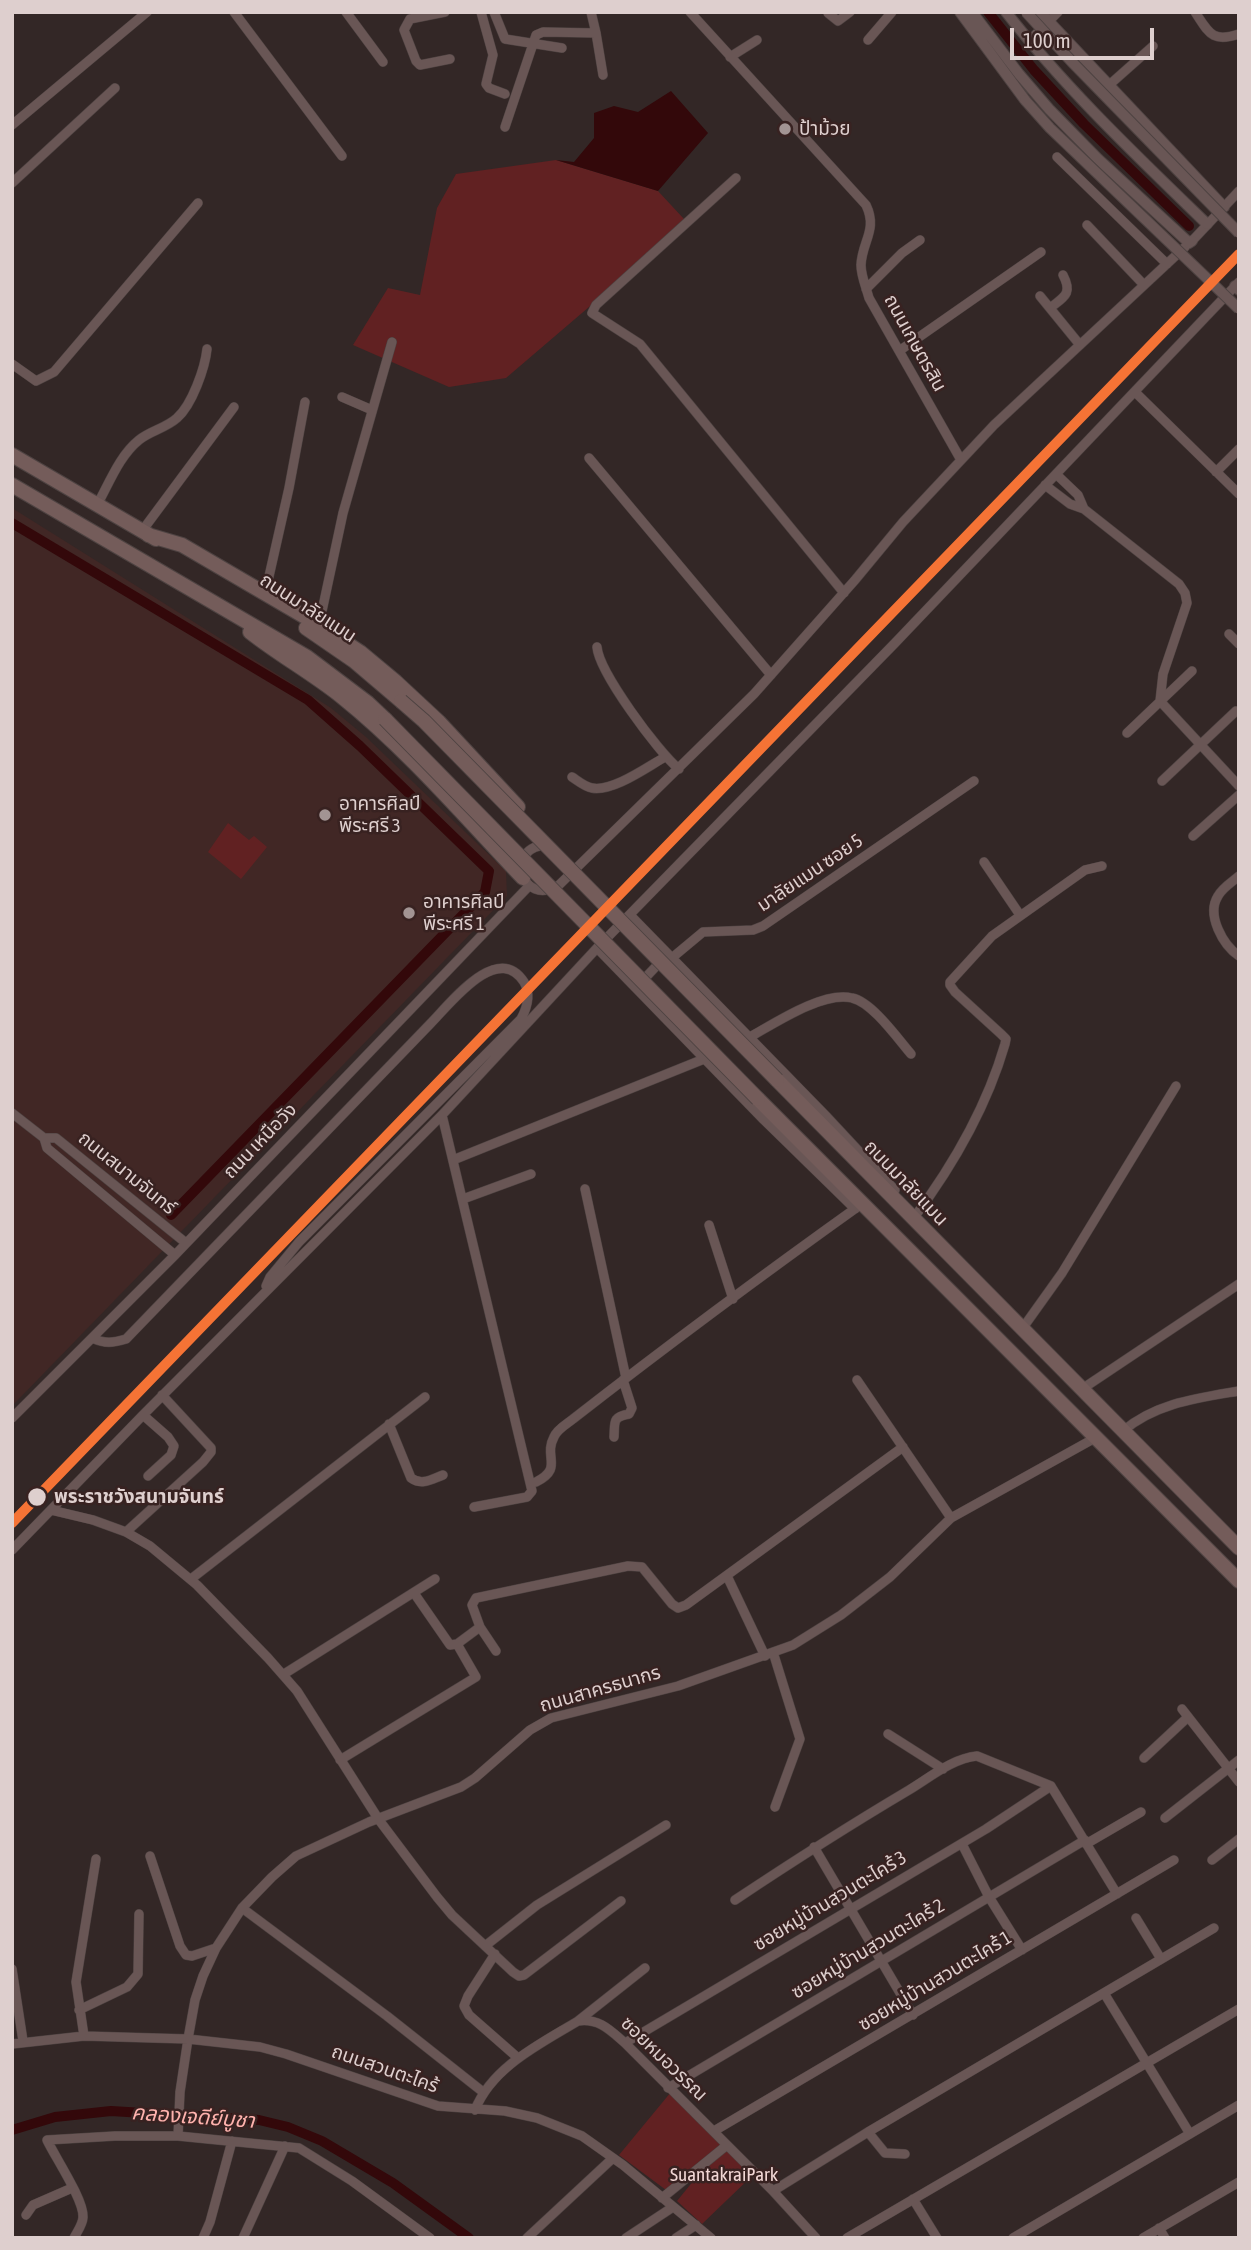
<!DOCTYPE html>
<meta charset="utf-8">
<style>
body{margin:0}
#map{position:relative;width:1251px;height:2250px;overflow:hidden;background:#332726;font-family:"Asap Condensed",sans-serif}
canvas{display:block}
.frame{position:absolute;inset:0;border:14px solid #decfce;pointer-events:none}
.scale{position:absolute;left:1010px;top:28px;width:144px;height:32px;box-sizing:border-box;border:4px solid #decfce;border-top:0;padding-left:9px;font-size:21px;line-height:24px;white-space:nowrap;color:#decfce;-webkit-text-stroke:5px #382221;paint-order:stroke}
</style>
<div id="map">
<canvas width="1251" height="2250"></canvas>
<div class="frame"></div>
<div class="scale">100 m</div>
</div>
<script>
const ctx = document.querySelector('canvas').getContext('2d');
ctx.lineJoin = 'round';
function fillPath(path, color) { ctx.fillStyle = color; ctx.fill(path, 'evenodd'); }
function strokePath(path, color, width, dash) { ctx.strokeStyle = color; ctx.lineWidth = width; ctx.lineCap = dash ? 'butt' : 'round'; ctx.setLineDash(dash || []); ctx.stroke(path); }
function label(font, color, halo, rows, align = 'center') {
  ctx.font = font + ' "Asap Condensed","Noto Sans Thai",sans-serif'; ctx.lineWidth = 5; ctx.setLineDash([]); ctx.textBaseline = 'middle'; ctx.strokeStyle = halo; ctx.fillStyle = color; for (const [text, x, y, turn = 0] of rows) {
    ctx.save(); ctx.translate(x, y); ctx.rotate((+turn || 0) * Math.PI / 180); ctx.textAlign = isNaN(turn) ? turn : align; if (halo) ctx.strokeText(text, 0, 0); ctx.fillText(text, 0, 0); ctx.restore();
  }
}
fillPath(new Path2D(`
 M12 508 331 708 366 737 506 871 507 896 12 1406Z`), '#412725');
fillPath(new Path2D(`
 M556 160 658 191 684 219 589 307 506 378 449 387 353 345 388 288 420 295 437 208 456 174Z
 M228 823 249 840 254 836 267 847 241 879 208 852Z
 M671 2092 753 2175 702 2224 677 2201 720 2148 666 2190 619 2155Z`), '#612122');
fillPath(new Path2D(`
 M671 91 708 133 658 191 556 160 574 162 594 138V113L614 106 638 112Z`), '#33080a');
strokePath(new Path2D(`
 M988 12 1034 70 1084 124 1189 226
 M12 523 308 700 360 746 489 871 485 892 171 1215
 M12 2130 55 2117 111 2111 259 2120 288 2127 322 2141 393 2183 469 2238`), '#33080a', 10);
const minor = new Path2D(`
 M234 12 342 156
 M346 12 383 62
 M445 12 410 19 404 30 416 61 420 65 450 59
 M481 12 493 55 486 84 489 88 505 94
 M494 12 505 39 562 48
 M690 12 866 205C878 230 862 241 861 265 861 276 866 287 869 298L961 460
 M1195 12C1209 33 1212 43 1239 34
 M828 13 838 21 850 12
 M596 33 603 75
 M868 40 892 12
 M1029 41 1058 12
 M730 57 757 40
 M1108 86 1153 46
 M12 125 147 12
 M505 127 536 35 543 32 596 33 591 12
 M1057 157 1167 264
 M736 178 596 305 592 313 640 344 844 593
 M12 183 115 88
 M1087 225 1144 285
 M1192 241 1239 191
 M866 289 902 253 920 240
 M1040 296 1080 345
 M1050 308C1064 297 1073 294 1063 275
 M899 351 1041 252
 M12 364 36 381 54 372 198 203
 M1135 392 1239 494
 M342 397 372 410
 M589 458 771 675
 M1216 472 1239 449
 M1056 474 1078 495 1084 509
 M1045 485 1070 504 1084 509 1179 584 1185 593 1187 603 1163 674 1160 701 1239 786
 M97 505C109 484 119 456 139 440 150 431 166 428 177 418 192 405 205 368 207 349
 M142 531 234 407
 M265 594 289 488 305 402
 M319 625 343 513 392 342
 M1229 634 1239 644
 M597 647C599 672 658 752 679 769
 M1127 733 1192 671
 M572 777C578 781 585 787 592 788 613 792 647 767 665 757
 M1162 781 1236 711
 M1193 836 1239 795
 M548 845C503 845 521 909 559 885L754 694 855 580 903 522 994 425 1185 247
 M984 862 1020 915
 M1239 876C1232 882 1222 888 1218 896 1206 915 1223 945 1239 956
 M630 915 827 1117 895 1190
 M597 948 764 1120 855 1209
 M673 957 703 932 753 930 763 926 974 781
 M637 979 646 977 663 959
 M750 1037C775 1023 823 991 852 998 872 1002 898 1039 911 1054
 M12 1113 44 1138
 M442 1115 532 1491 527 1497 474 1507
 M453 1160 704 1059
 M585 1189 626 1378
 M463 1199 531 1174
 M913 1219C952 1167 987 1106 1005 1044L1006 1039 1001 1034 955 992 950 985V982L992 936 1085 870 1102 866
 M709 1225 733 1299
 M175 1255 47 1148 44 1138H56L186 1243
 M1022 1329 1062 1273 1176 1086
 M92 1338C105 1344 113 1343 126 1339L430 1024C450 1004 497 941 524 982 531 994 527 1008 521 1019L299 1242 270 1277 266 1286
 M857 1380 951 1518
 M1082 1389 1239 1284
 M143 1415 168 1437 174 1446 171 1455 148 1476
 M12 1418 175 1255 529 886
 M389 1424 411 1478C422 1486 432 1479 443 1475
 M1123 1431C1156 1403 1198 1398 1239 1391
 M614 1437C615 1422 612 1417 629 1414L632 1408 623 1380
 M536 1482C564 1468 543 1457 554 1437 557 1429 567 1424 573 1419 668 1345 765 1273 863 1203
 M51 1510 93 1520 126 1532 150 1546 197 1585 268 1658 297 1691 379 1820 437 1897 452 1915 513 1972 519 1976 524 1975 621 1901
 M126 1532 203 1462 211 1452V1448L162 1395
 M12 1550 143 1415 442 1115 597 948 895 643 1239 282
 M727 1576 765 1656
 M191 1579 425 1397
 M480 1627 496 1651
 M457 1644 480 1627 472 1605 476 1598 628 1566 642 1567 672 1604 678 1608 686 1605 903 1447
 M773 1652 800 1739 775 1807
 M284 1674 435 1579
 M1182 1709 1239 1782
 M888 1734 943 1769
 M1144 1758 1188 1717
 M340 1760 476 1677 457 1644 450 1645 414 1593
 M1165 1818 1239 1760
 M962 1844 989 1897 1022 1950
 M1086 1844 1141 1812
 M814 1847 913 2015
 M150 1856 180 1946 186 1955 192 1956 216 1948
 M1212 1860 1239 1839
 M735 1900C792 1862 850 1825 909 1790 929 1778 953 1758 977 1756L1051 1786 1117 1894
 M242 1908 387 2016 483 2092
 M1136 1918 1161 1959
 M485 1946 537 1905 666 1825
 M495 1954 468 1996 464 2006 469 2015 518 2058
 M12 1969 23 2041
 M1104 1993 1190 2134
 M79 2010 127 1987 138 1974 139 1914
 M578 2021 645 1968
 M84 2036 76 1982 96 1859
 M625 2043 986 1829 1051 1786
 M12 2044 84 2036 188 2039 260 2047 286 2054 438 2106 505 2111 537 2118 582 2136 623 2165 711 2238
 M668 2088 1085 1840
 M475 2110C492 2067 540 2044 578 2021 599 2018 610 2030 625 2043L773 2191 816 2238
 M714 2131 1174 1860
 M868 2132 885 2153 905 2154
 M178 2136 180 2092 188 2039 195 2000 203 1976 216 1948 242 1908 272 1877 296 1856 369 1822 461 1787 475 1778 530 1730 551 1718 678 1686 793 1645 841 1615 890 1577 951 1518 1095 1438
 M773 2191 868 2132 1214 1928
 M662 2198 727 2145
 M913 2199 937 2238
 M26 2215 33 2205 72 2188
 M1159 2228 1165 2238
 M74 2238C77 2232 83 2224 83 2217 84 2200 55 2157 47 2140L115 2136H178L299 2148 352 2181 430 2238
 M203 2238 210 2222 232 2141
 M243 2238 285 2146
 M527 2238 613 2158
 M626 2238 673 2207
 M676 2238 696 2225
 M847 2238 1239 2009
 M1013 2238 1239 2105
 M1143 2238 1239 2182`);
const tertiary = new Path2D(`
 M960 12 1025 100
 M972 12 1019 74 1049 109 1098 159 1186 240 1189 243 1192 241
 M1006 12C1067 90 1137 156 1207 224
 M1040 12 1224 207
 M1235 286 1239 290`);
const trunk = new Path2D(`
 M12 455 156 539
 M12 485 307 657 368 703 385 719
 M148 535 182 545 319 625 360 652 396 682 439 722 518 807
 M306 628 354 661 401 701
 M250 632C279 655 312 673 342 697 408 750 465 817 523 878
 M777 1080 1239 1548
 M758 1099 1239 1581`);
strokePath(minor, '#4e4342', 10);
strokePath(tertiary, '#4e4342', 12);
strokePath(trunk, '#4e4342', 16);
strokePath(minor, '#695655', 9);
strokePath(tertiary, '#695655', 10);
strokePath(trunk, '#745c5a', 14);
const tertiaryBridge = new Path2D(`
 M1026 12 1072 62 1239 233
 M1025 100 1050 128 1239 309`);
const trunkBridge = new Path2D(`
 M401 701 424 721 777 1080
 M385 719 758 1099`);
strokePath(tertiaryBridge, '#4e4342', 12, []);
strokePath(trunkBridge, '#4e4342', 16, []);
strokePath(tertiaryBridge, '#695655', 10);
strokePath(trunkBridge, '#745c5a', 14);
strokePath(new Path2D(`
 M12 1523 1239 254`), '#f57335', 10);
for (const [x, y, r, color] of [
 [785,129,7,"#a29493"],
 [325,815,7,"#a29493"],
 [409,913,7,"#a29493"],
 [37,1497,10,"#decfce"]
]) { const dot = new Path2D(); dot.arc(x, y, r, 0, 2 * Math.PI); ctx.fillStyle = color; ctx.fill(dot); strokePath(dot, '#382221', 2.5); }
label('19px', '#decfce', '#382221', [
 ["ป้าม้วย",799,129],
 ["อาคารศิลป์",339,804],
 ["พีระศรี 3",339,826],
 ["อาคารศิลป์",423,902],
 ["พีระศรี 1",423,924]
], 'left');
label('19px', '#decfce', '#382221', [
 ["ถนนเกษตรสิน",915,343,61],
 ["ถนนมาลัยแมน",308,608,33],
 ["มาลัยแมน ซอย 5",810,873,-34],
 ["ถนน เหนือวัง",260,1141,-46],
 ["ถนนสนามจันทร์",127,1173,39],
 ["ถนนมาลัยแมน",906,1183,46],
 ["ถนนสาครธนากร",600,1689,-16],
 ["ซอยหมู่บ้านสวนตะไคร้ 3",830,1901,-31],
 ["ซอยหมู่บ้านสวนตะไคร้ 2",868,1949,-31],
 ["ซอยหมู่บ้านสวนตะไคร้ 1",935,1981,-31],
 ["ซอยหมอวรรณ",664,2059,44],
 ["ถนนสวนตะไคร้",385,2069,19]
]);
label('bold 19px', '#decfce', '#382221', [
 ["พระราชวังสนามจันทร์",54,1497]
], 'left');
label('19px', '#f2d7d5', '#382221', [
 ["SuantakraiPark",724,2175]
]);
label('italic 21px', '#feb2ad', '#382221', [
 ["คลองเจดีย์บูชา",193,2117,4]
]);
</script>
